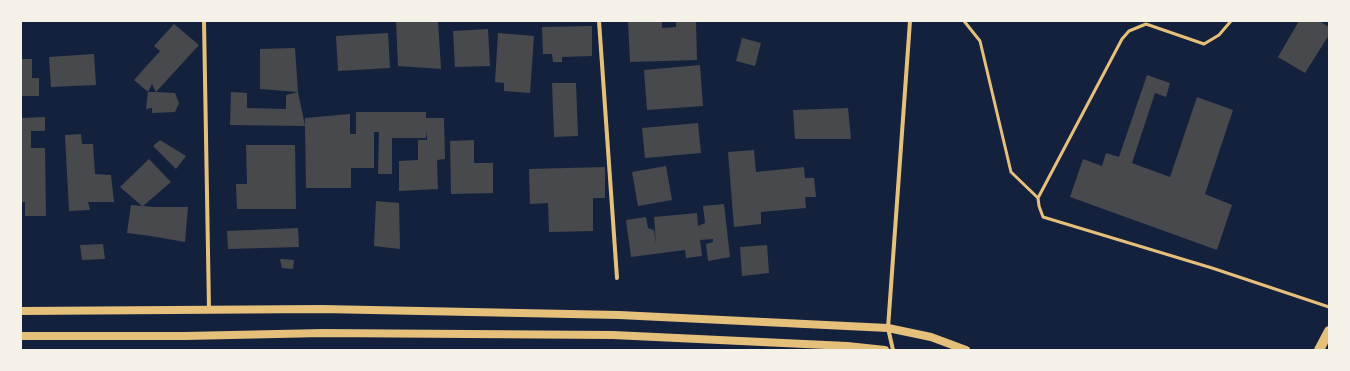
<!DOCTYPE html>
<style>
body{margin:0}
#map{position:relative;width:1350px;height:371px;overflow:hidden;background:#14213d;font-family:"PT Sans Narrow",sans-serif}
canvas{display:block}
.frame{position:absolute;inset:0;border:22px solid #f6f1e7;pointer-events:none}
</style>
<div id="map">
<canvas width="1350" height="371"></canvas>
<div class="frame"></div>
</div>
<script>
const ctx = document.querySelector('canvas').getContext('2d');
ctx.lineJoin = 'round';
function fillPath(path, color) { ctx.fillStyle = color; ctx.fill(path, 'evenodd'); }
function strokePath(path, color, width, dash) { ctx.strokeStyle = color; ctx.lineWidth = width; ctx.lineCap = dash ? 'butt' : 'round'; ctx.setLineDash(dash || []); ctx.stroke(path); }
fillPath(new Path2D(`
 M396 21H438L441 69 398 66Z
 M628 21H662V28L676 27V21H696L697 60 630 62Z
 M1299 21H1319L1329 27V35L1305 73 1278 57Z
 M174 24 199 45 156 92 175 93 179 103 175 112 152 113V108L146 109 148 92 134 80 160 51 154 46ZM152 84 156 92H148Z
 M592 26V56L562 57V62H553L552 54H543L542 27Z
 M488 29 490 66 455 67 453 31Z
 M388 33 390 68 338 71 336 36Z
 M498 33 534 36 530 93 504 91V83L495 82Z
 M742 38 761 43 755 66 736 61Z
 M295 48 298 92 305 126V118L350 114V134H356V112H426V118H444L445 159 437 160 438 189 399 191V161L418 160V140H427V130L426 138H392V174H378L379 132H374V168H351V188H306L305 126 230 125 231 92 247 93V108L286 109V95L298 92 260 89V49Z
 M94 54 96 85 51 87 49 57Z
 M21 59H32V78H39V96H21Z
 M700 65 703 106 647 110 644 70Z
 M1147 75 1170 83 1166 97 1155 93 1132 163 1170 177 1197 97 1233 110 1205 194 1232 205 1217 250 1070 197 1083 159 1102 166 1106 153 1119 157Z
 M552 83H576L578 136 554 137Z
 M848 108 851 139H795L793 110Z
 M45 117V131H31V148H45L46 216H25V202H21V118Z
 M698 123 701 153 645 158 642 128Z
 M81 134 82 144H93L95 174 111 175 114 202H88L90 210 69 211 65 135Z
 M160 140 186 156 176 169 153 146Z
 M474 140V163H493V193L451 194 450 141Z
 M246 145H295L296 209H237L236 184H247Z
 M754 150 756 172 804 167 805 178H814L816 197H805L806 208 761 212V224L734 227 728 152Z
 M149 159 171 182 143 206 154 207H188L185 242 151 236 127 233 131 205 142 206 120 187Z
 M666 166 672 200 638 206 632 172Z
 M605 167V198H593V231L549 232 548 203 530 204 529 169Z
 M376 201 399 203 400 249 374 246Z
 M724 204 730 257 708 261 706 244 713 242V239L700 240 702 256 686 258 685 250 631 257 626 220 646 217 648 228 654 230 656 244 654 217 697 213 698 226 705 223 703 206Z
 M298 228 299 247 228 249 227 231Z
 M103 244 105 259 82 260 80 245Z
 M767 245 769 273 742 276 740 247Z
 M280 259 294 260 293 269 282 268Z`), '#48494c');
strokePath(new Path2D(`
 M964 21 980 41 1011 172 1038 198
 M1231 21 1219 35 1204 44 1146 24 1129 31 1122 39 1038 198 1039 206 1043 217 1212 268 1329 307`), '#e5c07b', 3);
strokePath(new Path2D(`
 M204 21 209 309
 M599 21 617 278
 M893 350 888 328 910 21`), '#e5c07b', 4);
strokePath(new Path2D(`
 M21 311 322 309 619 315 888 328 931 337 966 350
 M21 336H185L323 333 613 335 847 346 885 350`), '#e5c07b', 8);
strokePath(new Path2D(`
 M1319 350 1329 331`), '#e5c07b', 10);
</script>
